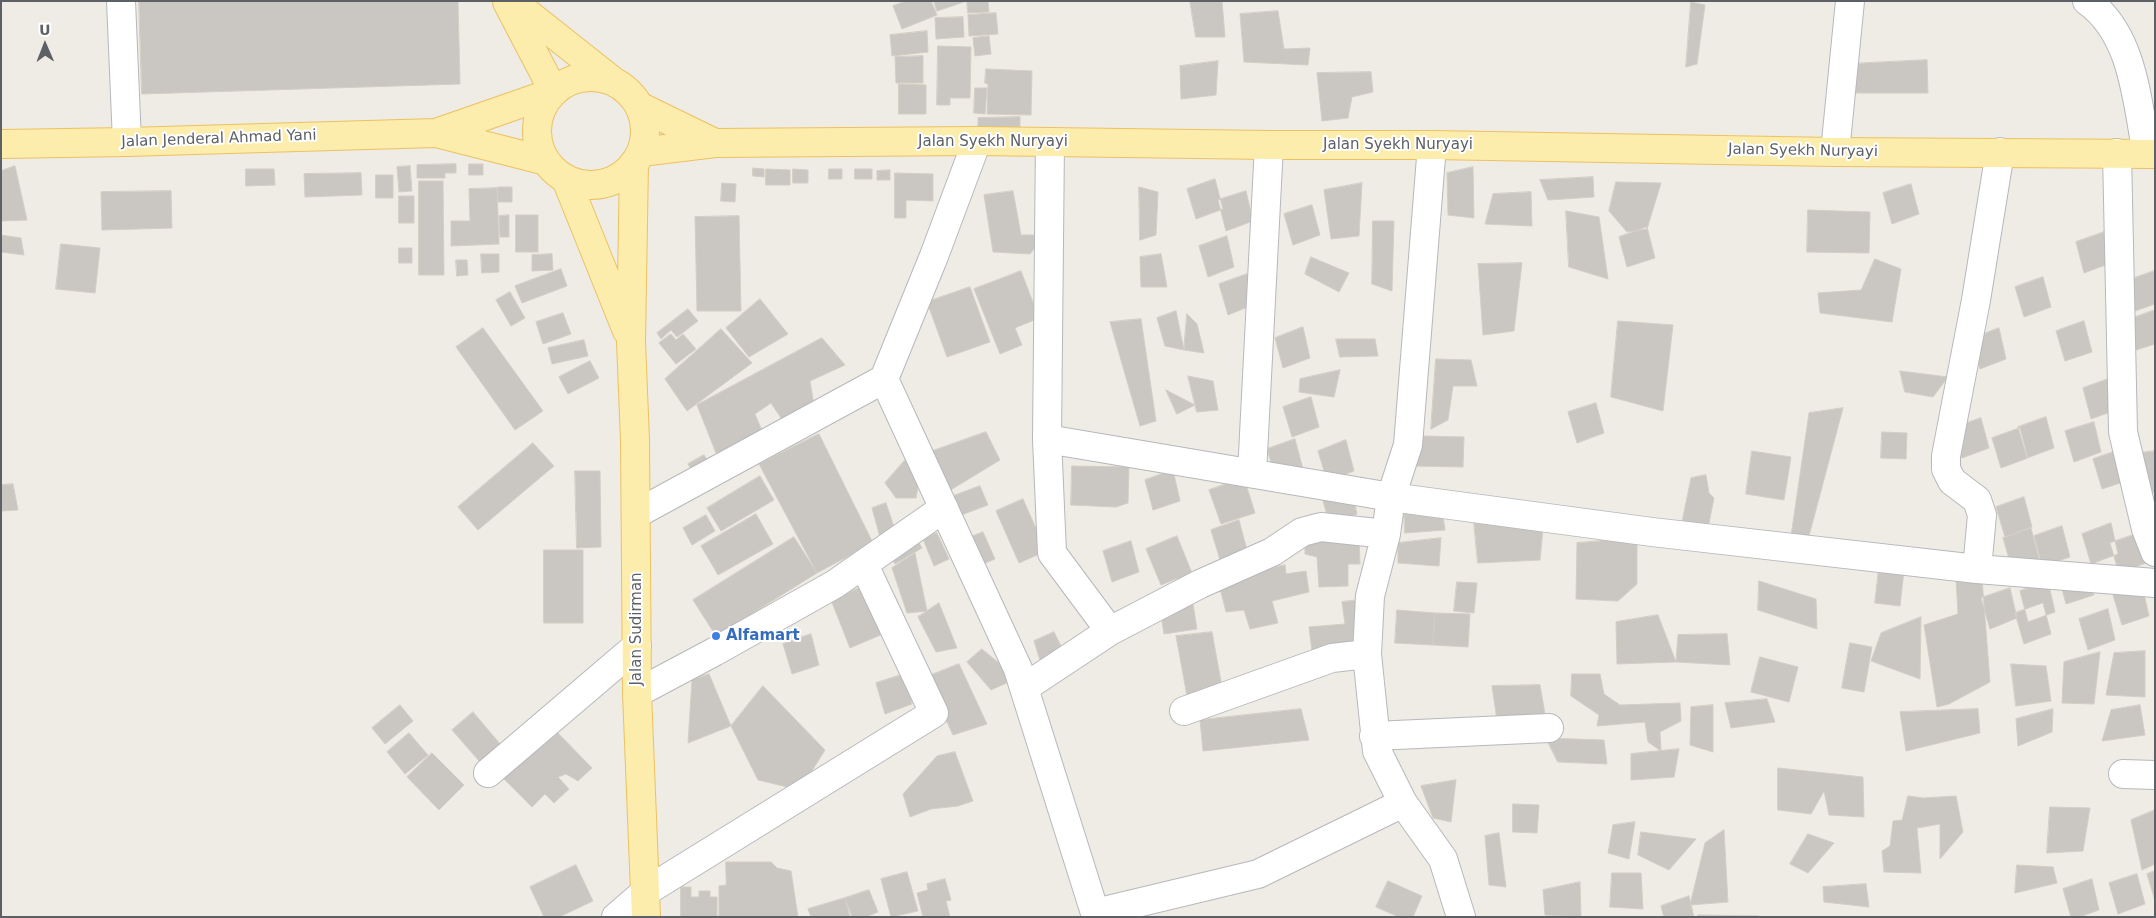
<!DOCTYPE html>
<style>
body{margin:0}
#map{position:relative;width:2156px;height:918px;overflow:hidden;background:#efece5;font-family:"DejaVu Sans",sans-serif}
canvas{display:block}
.frame{position:absolute;inset:0;border:2px solid #5d6165;pointer-events:none}
.north{position:absolute;left:20px;top:20px;width:50px;height:50px;-webkit-text-stroke:4px #fff;paint-order:stroke;rotate:359deg;font-size:14px;font-weight:700;line-height:20px;text-align:center;color:#5d6165}
.north::after{content:'';display:block;margin:auto;width:18px;height:22px;background:#5d6165;clip-path:polygon(50% 0,100% 100%,50% 72%,0 100%)}
</style>
<div id="map">
<canvas width="2156" height="918"></canvas>
<div class="frame"></div>
<div class="north">U</div>
</div>
<script>
const ctx = document.querySelector('canvas').getContext('2d');
ctx.lineJoin = 'round';
function fillPath(path, color) { ctx.fillStyle = color; ctx.fill(path, 'evenodd'); }
function strokePath(path, color, width, dash) { ctx.strokeStyle = color; ctx.lineWidth = width; ctx.lineCap = dash ? 'butt' : 'round'; ctx.setLineDash(dash || []); ctx.stroke(path); }
function label(font, color, halo, rows, align = 'center') {
  ctx.font = font + ' "DejaVu Sans",sans-serif'; ctx.lineWidth = 4; ctx.setLineDash([]); ctx.textBaseline = 'middle'; ctx.strokeStyle = halo; ctx.fillStyle = color; for (const [text, x, y, turn = 0] of rows) {
    ctx.save(); ctx.translate(x, y); ctx.rotate((+turn || 0) * Math.PI / 180); ctx.textAlign = isNaN(turn) ? turn : align; if (halo) ctx.strokeText(text, 0, 0); ctx.fillText(text, 0, 0); ctx.restore();
  }
}
const building = new Path2D(`
 M139 1H458L460 84 142 94Z
 M906 1H931L937 15 902 29 893 6Z
 M934 1H963L964 2 937 11Z
 M967 1H988L989 12 968 13Z
 M1190 1H1222L1225 37H1196Z
 M1691 2 1705 5 1697 64 1686 67Z
 M1278 11 1284 49 1310 48 1308 65 1244 62 1240 14Z
 M996 13 998 34 969 36 968 15Z
 M963 17 964 37 936 39 935 18Z
 M927 31 928 52 892 56 890 35Z
 M989 36 991 54 975 56 973 38Z
 M938 46 971 47 970 98H950V105H937Z
 M923 56V83H896L895 57Z
 M1927 60 1928 93H1846L1848 64Z
 M1218 61 1216 95 1181 99 1180 66Z
 M986 69 1032 71 1031 115 987 114 988 84 985 83Z
 M1371 72 1373 92 1352 97 1348 118 1322 121 1317 73Z
 M899 84 926 85V114H899Z
 M975 88H987L985 114 974 113Z
 M1020 117V128L978 129V118Z
 M456 164V173H445V178H417V165Z
 M469 164H483V175H469Z
 M15 166 27 220 1 221V171Z
 M410 166 412 191 399 192 397 167Z
 M1473 167 1474 218 1448 215 1447 173Z
 M753 168 764 169V177L753 176Z
 M246 169H274L275 185 246 186Z
 M766 169 790 170V185H766Z
 M793 169 808 170V183H793Z
 M829 169H842V179H829Z
 M855 169H872V179H855Z
 M890 170V180H877V171Z
 M361 173 362 195 305 197 304 174Z
 M895 173 933 174V201L906 200V218H895Z
 M376 175H393V198H376Z
 M1593 177 1594 197 1548 200 1540 180Z
 M1215 179 1223 209 1196 219 1187 189Z
 M419 181H443L444 275H419Z
 M1616 182 1661 183 1647 229 1627 232 1609 211Z
 M722 183 736 184 735 202 721 201Z
 M1362 183 1359 236 1331 239 1324 190Z
 M1911 184 1919 214 1892 224 1883 193Z
 M498 187H512V202H498Z
 M1139 187 1158 192 1156 235 1140 240Z
 M497 188 499 244 451 246V221H470L469 189Z
 M171 191 172 228 102 230 101 192Z
 M1013 191 1021 235H1045L1030 254 993 252 984 195Z
 M1246 191 1253 221 1226 231 1218 200Z
 M1531 192 1532 226 1485 224 1493 194Z
 M399 196H414V223H399Z
 M1312 205 1320 235 1293 245 1284 214Z
 M1808 210 1870 212 1869 253 1807 252Z
 M1566 211 1599 217 1608 279 1569 267Z
 M509 215V237H500L499 216Z
 M516 215H538V252H516Z
 M739 216 741 311H697L695 217Z
 M1373 221H1394L1392 291 1372 284Z
 M1647 227 1655 258 1627 267 1619 237Z
 M2104 232 2111 263 2084 273 2076 242Z
 M1 235 21 238 24 255 1 252Z
 M1227 236 1234 267 1208 277 1199 246Z
 M61 244 100 248 95 293 56 289Z
 M399 248H412V263H399Z
 M481 254H499V272L482 273Z
 M552 254 553 270 532 271V255Z
 M1161 254 1167 287H1141L1140 257Z
 M1311 257 1349 273 1339 292 1305 274Z
 M1875 259 1901 269 1892 322 1820 313 1818 293 1861 290Z
 M456 260H467L468 275 457 276Z
 M1522 263 1514 331 1483 335 1478 264Z
 M561 269 567 286 522 303 515 286Z
 M1021 271 1039 318 1015 328 1022 345 1000 354 974 289Z
 M2154 271 2155 304 2135 311 2126 281Z
 M1247 274 1255 304 1228 315 1219 284Z
 M2043 277 2051 307 2024 317 2015 287Z
 M970 287 990 342 947 357 927 302Z
 M510 292 525 318 511 326 496 300Z
 M760 299 788 334 749 357 726 328Z
 M688 309 698 321 677 337 671 330 661 339 657 333Z
 M2155 310V344L2136 350 2127 320Z
 M1176 311 1184 350 1165 346 1157 318Z
 M563 313 571 334 543 344 536 322Z
 M1187 314 1197 324 1204 353 1184 350Z
 M1141 319 1156 421 1140 426 1110 322Z
 M1618 321 1673 325 1663 411 1611 397Z
 M2084 321 2092 352 2065 361 2056 331Z
 M1303 327 1310 358 1283 368 1275 338Z
 M483 328 543 411 515 430 456 347Z
 M1999 328 2006 359 1980 369 1971 339Z
 M721 329 752 363 687 411 665 379Z
 M671 334 676 340 683 334 696 349 676 364 659 343Z
 M822 338 845 365 810 381 815 411 783 421 771 403 755 414 766 440 716 453 697 405Z
 M1336 339H1375L1378 356 1340 357Z
 M584 340 588 356 552 364 548 348Z
 M1436 359 1471 360 1477 386H1453L1448 420 1431 429Z
 M590 361 599 378 568 394 559 377Z
 M1340 370 1334 397 1299 392 1300 379Z
 M1900 371 1948 377 1933 397 1905 392Z
 M1188 376 1213 381 1218 410 1197 412Z
 M2111 378 2119 409 2091 419 2083 388Z
 M1166 390 1195 405 1177 414Z
 M1311 397 1319 427 1292 437 1283 407Z
 M1596 403 1604 433 1577 443 1568 412Z
 M1843 408 1809 536H1791L1809 413Z
 M2046 417 2054 448 2027 458 2018 427Z
 M1981 418 1989 448 1962 458 1953 428Z
 M2094 422 2101 452 2074 462 2065 431Z
 M2020 428 2028 458 2001 468 1992 438Z
 M986 432 1000 460 944 494 927 453Z
 M1882 432 1907 433 1906 459 1881 458Z
 M819 434 873 543 817 573 759 464Z
 M1423 436 1464 437 1463 467 1414 466Z
 M1295 439 1303 469 1276 479 1267 449Z
 M1346 440 1354 471 1327 481 1318 451Z
 M533 443 554 466 478 530 458 507Z
 M2122 449 2129 480 2102 489 2093 459Z
 M913 451 921 470 916 498H896L885 483Z
 M1752 451 1791 457 1784 500 1746 494Z
 M2155 451V492L2146 493 2140 453Z
 M704 455 712 468 696 477 688 464Z
 M1072 466 1129 467 1128 503 1116 507 1071 505Z
 M1173 470 1180 501 1153 510 1145 480Z
 M575 471H600L601 547 577 548Z
 M1706 475 1709 493 1714 498 1707 533 1681 527 1691 478Z
 M760 476 774 500 721 531 707 508Z
 M1244 478 1255 513 1221 524 1209 490Z
 M13 484 18 510 1 511V485Z
 M1350 484 1357 514 1330 525 1321 494Z
 M980 486 988 505 956 517 948 498Z
 M2024 497 2032 527 2005 537 1996 507Z
 M1023 499 1046 551 1019 563 996 511Z
 M886 503 895 530 881 541 872 508Z
 M1404 511 1443 516 1445 530 1405 533Z
 M756 514 773 544 718 575 701 546Z
 M706 515 715 531 692 545 683 528Z
 M1239 520 1247 550 1220 560 1211 530Z
 M1474 523 1543 529 1540 560 1478 563Z
 M2111 523 2118 554 2091 564 2082 534Z
 M2062 526 2070 557 2042 566 2034 536Z
 M2031 528 2039 559 2012 569 2003 538Z
 M983 532 995 559 976 567 964 540Z
 M937 533 949 559 934 566 923 539Z
 M2139 533 2146 563 2119 573 2110 543Z
 M1359 535 1360 564H1348V586L1319 587 1317 557 1305 554V537Z
 M915 536 922 548 895 564 888 553Z
 M1177 536 1196 583 1182 588 1178 578 1161 585 1146 549Z
 M794 537 817 573 716 636 693 600Z
 M1441 538 1439 566 1398 563V543Z
 M1637 538V584L1618 601 1576 599 1577 543Z
 M1131 541 1139 572 1112 582 1103 551Z
 M544 550H583V623H544Z
 M915 553 927 611 907 613 892 568Z
 M2086 564 2094 595 2066 604 2058 574Z
 M1285 565 1286 574 1306 571 1309 592 1272 601 1278 623 1250 629 1244 610 1226 612 1218 580Z
 M1879 568 1904 571 1900 606 1875 603Z
 M1982 579 1990 682 1949 704 1937 707 1924 625 1958 614 1956 580Z
 M1759 581 1816 599 1817 629 1758 610Z
 M2048 581 2055 612 2028 622 2020 591Z
 M1457 582 1477 583 1474 613 1454 611Z
 M2142 585 2149 616 2122 625 2113 595Z
 M864 586 885 633 850 648 831 600Z
 M2010 588 2017 618 1990 629 1981 598Z
 M1358 600 1363 646 1312 652 1309 627 1345 624 1342 602Z
 M939 603 957 648 936 652 918 617Z
 M2043 603 2051 634 2024 644 2015 613Z
 M1193 604 1197 629 1164 634 1160 609Z
 M2108 609 2115 640 2088 650 2079 619Z
 M1397 610 1435 613 1433 645 1395 643Z
 M1435 613 1470 614 1468 647 1433 645Z
 M1658 615 1676 662 1617 664 1616 622Z
 M1921 617 1920 679 1871 661 1881 633Z
 M1054 632 1065 654 1040 660 1034 641Z
 M1212 632 1222 687 1187 696 1176 636Z
 M811 634 819 665 792 674 783 644Z
 M1727 634 1730 665 1676 662 1678 635Z
 M1850 643 1872 647 1864 692 1842 688Z
 M982 649 1000 664 1011 681 991 690 967 662Z
 M2145 651V697L2106 695 2114 653Z
 M2100 652 2094 704 2062 703 2064 662Z
 M1760 657 1798 667 1789 702 1751 692Z
 M959 664 987 724 953 735 926 677Z
 M2011 664 2046 666 2051 701 2016 706Z
 M709 674 731 726 688 743 692 680Z
 M904 674 912 704 885 714 876 683Z
 M1572 674H1600L1604 694 1620 705 1680 703 1681 721 1660 732 1661 751 1648 742 1645 722 1597 726 1599 715 1571 696Z
 M1540 685 1546 720 1498 727 1492 686Z
 M763 686 825 750 800 790 758 780 731 726Z
 M1767 699 1775 722 1731 728 1725 703Z
 M400 705 413 721 385 744 372 728Z
 M1713 705V752L1690 745 1691 707Z
 M2140 705 2145 735 2102 741 2111 710Z
 M1301 709 1309 740 1203 751 1200 720Z
 M1978 709 1980 733 1906 751 1900 712Z
 M2053 709 2052 732 2018 746 2016 719Z
 M473 712 501 745 480 762 452 730Z
 M554 729 592 768 578 781 566 774 558 777 569 789 554 803 545 794 532 807 503 778Z
 M409 733 428 755 405 774 387 752Z
 M1546 738 1604 740 1607 764 1558 762Z
 M1679 749 1674 777 1631 780V754Z
 M955 752 973 801 958 806 931 809 910 817 903 794 937 756Z
 M432 753 464 785 439 810 407 777Z
 M1778 768 1863 777 1864 817 1829 815 1824 791 1811 814 1778 810Z
 M1456 780 1451 822 1433 818 1421 786Z
 M1908 796 1923 798 1956 796 1963 832 1940 859V824L1917 828 1921 873 1884 872 1882 851 1890 846 1893 821 1902 820Z
 M1513 804 1539 805 1537 833 1513 832Z
 M2050 807 2090 808 2083 851 2047 853Z
 M2155 810V864L2142 870 2131 820Z
 M1635 822 1629 859 1608 853 1613 825Z
 M1724 830 1728 902 1690 905 1705 843Z
 M1641 832 1696 839 1669 870 1638 855Z
 M1499 833 1506 887 1489 885 1485 836Z
 M1808 834 1834 843 1808 873 1790 864Z
 M726 862H771L777 868 791 871 798 917H719V886L726 885Z
 M576 865 593 901 559 917H544L530 887Z
 M2017 865 2053 867 2057 883 2015 893Z
 M2155 871V901L2147 874Z
 M907 872 918 911 891 917 881 879Z
 M1612 873H1641L1643 909 1610 907Z
 M2137 874 2145 904 2118 914 2109 883Z
 M945 879 951 900 946 901 950 917H923L917 893 928 890 927 884Z
 M2092 879 2099 910 2079 917H2071L2063 889Z
 M1388 881 1422 896 1413 917H1399L1376 907Z
 M1580 882 1581 917 1545 915 1543 890Z
 M1866 884 1869 907 1824 902 1823 887Z
 M681 887H691V897H699V891H710V897H717V917H681Z
 M869 890 878 912 866 917H852L845 898Z
 M1689 896 1694 917H1664L1661 906Z
 M845 898 850 917H811L808 909Z
 M1698 915 1759 916 1698 917Z`);
fillPath(building, '#cac7c2');
strokePath(building, '#d3cec4', 1);
const minor = new Path2D(`
 M121 1 127 142
 M2087 1C2134 34 2137 103 2147 154
 M1050 142 1047 439 1052 553 1110 631
 M1432 145 1408 445 1391 497 1386 534 1370 596 1367 654 1377 751 1403 803 1443 859 1461 917
 M1835 152 1850 1
 M2117 153 2123 432 2146 529 2155 552
 M884 379 1018 669 1095 913 1258 874 1403 803
 M1047 439 1391 497 1652 532 1977 569 1982 515 1977 500 1952 481 1946 469V456L1976 300 2000 152
 M1252 473 1269 145
 M636 514 884 379 934 256 977 141
 M1977 569 2155 583
 M1024 688 1110 631 1200 584 1272 552 1302 532 1321 527 1386 534
 M637 693 714 652 835 584 944 508
 M1184 711 1332 658 1367 654
 M1374 736 1549 728
 M488 773 637 646
 M2123 774 2155 775
 M616 917 645 892 934 713 864 565`);
const major = new Path2D(`
 M512 1 613 81
 M507 2 554 92
 M537 131a54 54 0 1 1 108 0a54 54 0 1 1-108 0Z
 M639 106 715 143
 M436 133 554 92
 M1 144 127 142 436 133 546 161
 M641 152 715 143 977 141 1269 145H1432L1835 152 2155 154
 M634 163 631 342 635 440 637 693 646 917
 M566 179 627 331`);
strokePath(minor, '#b6b8bc', 30);
strokePath(major, '#ecc161', 30);
strokePath(minor, '#fff', 28);
strokePath(major, '#fcedad', 28);
for (const [x, y, r, color] of [
 [716,636,5,"#3f7fe0"]
]) { const dot = new Path2D(); dot.arc(x, y, r, 0, 2 * Math.PI); ctx.fillStyle = color; ctx.fill(dot); strokePath(dot, '#fff', 2); }
label('15px', '#5d6165', '#fff', [
 ["Jalan Jenderal Ahmad Yani",219,139,-2],
 ["Jalan Syekh Nuryayi",993,142],
 ["Jalan Syekh Nuryayi",1398,145],
 ["Jalan Syekh Nuryayi",1803,151,1],
 ["Jalan Sudirman",637,629,-90]
]);
label('bold 15px', '#366cbe', '#fff', [
 ["Alfamart",726,636]
], 'left');
</script>
